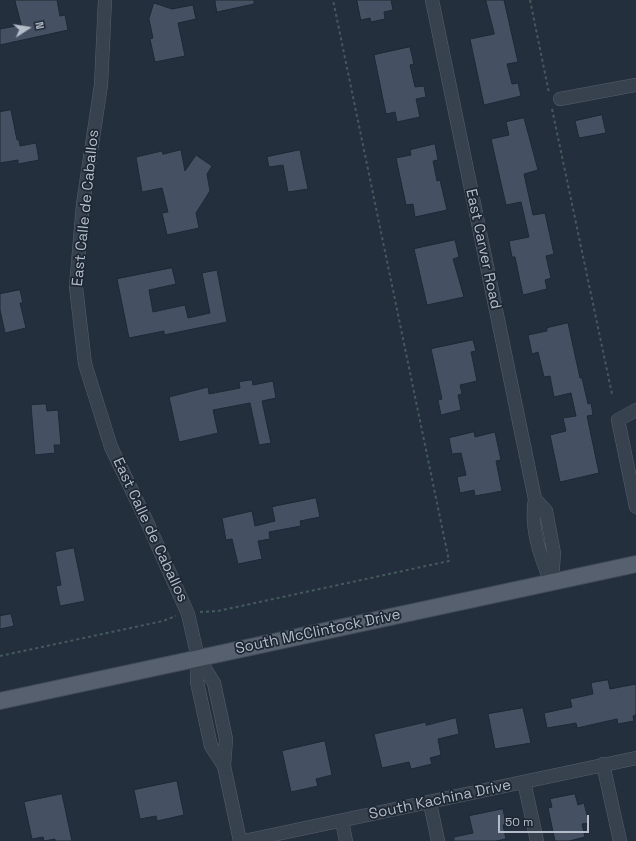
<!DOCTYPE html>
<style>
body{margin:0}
#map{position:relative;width:636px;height:841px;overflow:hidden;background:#242f3e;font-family:"Space Grotesk",sans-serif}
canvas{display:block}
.north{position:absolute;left:8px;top:8px;width:40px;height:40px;-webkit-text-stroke:3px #1d2633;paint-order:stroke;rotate:78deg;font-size:11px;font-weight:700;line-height:16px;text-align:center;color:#b4bcc9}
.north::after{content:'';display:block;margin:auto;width:14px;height:18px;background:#b4bcc9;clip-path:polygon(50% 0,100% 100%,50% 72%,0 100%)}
.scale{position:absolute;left:498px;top:815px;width:91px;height:18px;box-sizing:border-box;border:2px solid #b4bcc9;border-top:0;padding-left:5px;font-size:12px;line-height:14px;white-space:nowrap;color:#b4bcc9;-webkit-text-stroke:3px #1d2633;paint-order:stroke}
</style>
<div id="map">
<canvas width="636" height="841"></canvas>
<div class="north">N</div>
<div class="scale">50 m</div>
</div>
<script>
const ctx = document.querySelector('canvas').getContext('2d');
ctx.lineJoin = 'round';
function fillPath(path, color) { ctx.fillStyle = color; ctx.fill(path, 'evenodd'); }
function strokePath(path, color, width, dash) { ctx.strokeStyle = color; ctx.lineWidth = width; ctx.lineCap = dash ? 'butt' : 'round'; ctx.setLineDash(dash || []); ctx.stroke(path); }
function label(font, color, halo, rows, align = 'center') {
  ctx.font = font + ' "Space Grotesk",sans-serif'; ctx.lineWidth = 3.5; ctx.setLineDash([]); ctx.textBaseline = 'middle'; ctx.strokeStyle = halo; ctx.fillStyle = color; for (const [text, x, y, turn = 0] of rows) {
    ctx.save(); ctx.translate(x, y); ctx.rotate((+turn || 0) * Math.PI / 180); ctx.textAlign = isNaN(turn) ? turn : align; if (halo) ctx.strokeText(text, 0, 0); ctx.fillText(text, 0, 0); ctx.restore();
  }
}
const building = new Path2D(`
 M15 0H57L60 16 65 15 68 30 0 45V29L21 25Z
 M215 0H254V4L217 12Z
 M357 0H391L393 10 384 12 385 19 371 22 370 18 361 20Z
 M486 0H504L518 62 507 64 512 84 518 83 521 96 484 105 470 39 494 34Z
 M154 3 172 9 193 5 196 19 178 23 185 56 155 62 150 39 153 38 149 19Z
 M410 47 414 64 410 65 415 87 424 86 426 97 416 99 420 117 397 122 395 112 386 114 374 55Z
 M11 110 17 140H19L20 146 36 143 39 160 18 164V160L0 163V112Z
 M602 115 606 133 579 138 575 121Z
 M524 118 538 170 524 174 533 215 545 213 554 254 546 256 551 278 545 280 547 289 523 295 515 257H512L509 241 529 237 521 202 506 205 491 139 509 135 506 122Z
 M435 144 438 160 433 161 437 181 440 180 447 210 415 217 413 204 406 205 396 158 411 155 410 150Z
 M181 150 185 171 196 155 212 166 207 174 210 191 196 213 199 228 167 235 162 213 168 212 162 188 142 192 136 157 162 151 163 154Z
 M300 150 308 189 288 192 283 165 269 167 267 157Z
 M455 240 459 257 453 259 464 297 427 305 414 249Z
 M172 268 176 284 149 290 153 312 185 305 188 318 210 313 202 273 217 270 227 322 164 335V331L129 338 117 279Z
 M20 290 23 303H20L26 328 5 333 0 310V294Z
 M568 323 580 378H582L588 404 591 403 593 415 587 416 599 473 560 482 550 435 566 431 563 418 576 416 571 393 554 397 550 376 544 377 538 352 532 354 528 335 547 331V328Z
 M473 340 476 351 471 352 477 381 460 385 462 394 458 395 461 410 441 415 438 400 442 399 431 349Z
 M252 380 253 385 273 381 276 398 262 401 271 443 259 445 250 403 213 410 218 433 179 442 169 397 208 387 209 394 240 388 239 382Z
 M46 404 47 411 58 410 61 445H54L55 453 35 455 31 405Z
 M474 432 475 437 495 432 501 460 496 461 502 491 475 496 474 490 460 493 457 477 466 475 461 453 452 454 449 438Z
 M316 498 320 517 300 521 301 526 269 532 270 539 258 541 262 559 238 564 232 539 226 540 222 518 252 511 255 526 275 521 272 507Z
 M74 548 85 601 60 606 56 586 61 585 55 552Z
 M11 614 14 626 0 629V616Z
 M608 680 610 689 636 684V715L633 716 634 721 618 724 617 719 577 728 576 723 547 728 544 713 572 707 570 699 593 694 591 683Z
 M523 708 531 743 495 749 488 714Z
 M456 718 459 734 438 739 441 755 430 758 432 764 411 769 409 762 382 768 374 734 426 722V725Z
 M325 741 332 775 316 779 318 786 291 792 282 751Z
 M177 781 184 815 157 821 156 816 140 819 134 790Z
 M62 794 72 841H55V839L44 841 43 837 32 839 24 802Z
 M575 794 578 805 584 803 589 823 582 824 585 837 569 841H555L548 808 552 807 550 799Z
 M503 809 506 824 503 825 506 839 496 841H454V837L473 833 469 816Z`);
fillPath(building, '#455162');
strokePath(building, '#1f2835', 1);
const minor = new Path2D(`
 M105 0 101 85 83 204 76 287 85 364 111 447 148 524 188 614 198 658 197 682 211 746 224 766
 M432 0 535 499C530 527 540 556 551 582
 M560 99 636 85
 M636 410 618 420 636 507
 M535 499 546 511 554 553 552 580
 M198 658 214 683 226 739 224 766 240 841
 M603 764 620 841
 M524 782 537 841
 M430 803 438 841
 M342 821 346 841
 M244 841 636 758`);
const major = new Path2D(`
 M0 701 636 564`);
strokePath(minor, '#565f6c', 14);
strokePath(major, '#414a57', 18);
strokePath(new Path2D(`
 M530 0 549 93
 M552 109 612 394
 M200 612 218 611 449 561 333 0
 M0 656 163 621 176 616`), '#44595c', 2, [3, 3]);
strokePath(minor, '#38414e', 13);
strokePath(major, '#56606e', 16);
label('15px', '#b4bcc9', '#1d2633', [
 ["East Calle de Caballos",86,208,-84],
 ["East Carver Road",483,249,78],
 ["East Calle de Caballos",150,530,65],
 ["South McClintock Drive",318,632,-12],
 ["South Kachina Drive",440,800,-12]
]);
</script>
